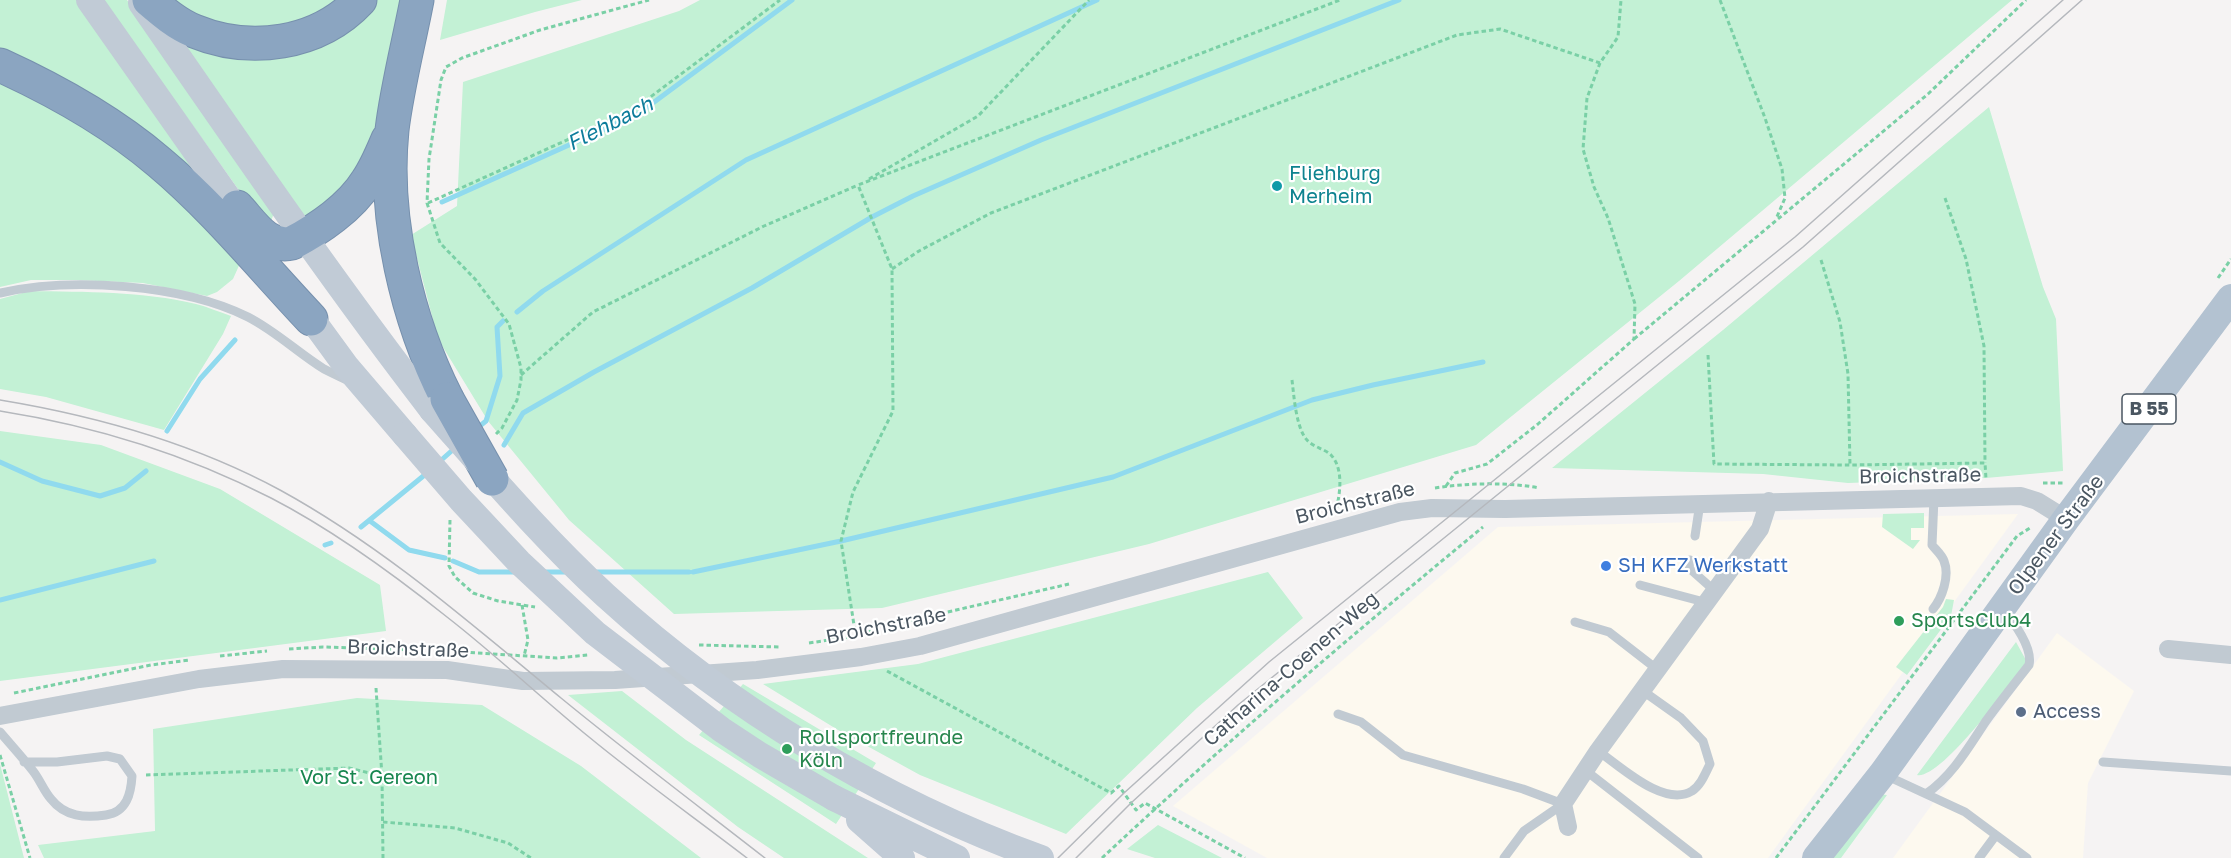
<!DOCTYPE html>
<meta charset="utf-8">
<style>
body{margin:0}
canvas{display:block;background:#f5f3f3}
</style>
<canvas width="2231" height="858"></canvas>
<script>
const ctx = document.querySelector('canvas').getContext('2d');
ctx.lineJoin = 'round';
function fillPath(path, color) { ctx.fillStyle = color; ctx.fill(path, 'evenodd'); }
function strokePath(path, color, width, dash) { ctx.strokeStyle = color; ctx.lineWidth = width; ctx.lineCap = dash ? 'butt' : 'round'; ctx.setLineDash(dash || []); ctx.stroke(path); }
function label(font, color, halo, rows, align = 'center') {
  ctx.font = font + ' "Golos Text",sans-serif'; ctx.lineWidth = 4.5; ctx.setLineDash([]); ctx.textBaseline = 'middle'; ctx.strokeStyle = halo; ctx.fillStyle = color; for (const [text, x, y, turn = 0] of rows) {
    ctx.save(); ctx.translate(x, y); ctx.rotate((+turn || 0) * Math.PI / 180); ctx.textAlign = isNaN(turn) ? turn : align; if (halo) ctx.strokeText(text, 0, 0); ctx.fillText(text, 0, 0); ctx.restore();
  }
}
fillPath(new Path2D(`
 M2018 514 1768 858H1267L1173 806 1498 527Z
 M2057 633 2134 691 2088 783 2083 858H1893Z`), '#fdf9ef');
fillPath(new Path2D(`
 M0 0H78L209 185 0 59Z
 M99 0H127L275 210 269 227 263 224 191 123 148 70Z
 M161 0H347L317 20 234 32Z
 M376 0H405L380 130 367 164 309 224 174 32 213 48 362 15Z
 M447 0H582L535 12 440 40Z
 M700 0H2012L1679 281 1476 445 1149 544 882 608 674 614 569 520 488 421 438 339 411 235 457 206 463 82 679 11Z
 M0 78 130 150 242 259 233 279 217 292 207 296 143 283 76 280H31L0 287Z
 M1989 107 2043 287 2056 319 2063 471 1986 478 1848 483 1763 474 1552 468 1723 330Z
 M30 291C85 292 142 291 196 304 208 307 219 312 231 316L223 334 164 430 46 397 0 389V299Z
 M0 431 101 445 220 489 380 585 386 631 0 681Z
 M1924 513V528H1911V540H1920L1913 549 1882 527 1883 514Z
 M1268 572 1303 618 1197 708 1066 834 920 775 838 730 763 684 918 664Z
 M1946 599 1954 600 1951 616 1907 675 1896 667 1943 607Z
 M2016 642 2027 662C2011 683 1941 780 1917 775Z
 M743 684 876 763 836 824 699 735Z
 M622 691 686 740 868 858H784L738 827 568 695Z
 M357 698 482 705 581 766 701 858H44L38 845 155 831 153 729Z
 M0 764 24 858H0Z
 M1879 794 1887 795 1841 858H1832Z
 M1158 825 1222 858H1155L1127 849Z`), '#c3f1d5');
strokePath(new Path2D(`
 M442 202 638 114 792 0
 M517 312 543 291 746 160 1097 0
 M476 429 486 421 500 376 497 327 503 321
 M167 431 200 379 235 340
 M504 445 523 413 594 372 752 288 872 217 913 196 1041 140 1399 0
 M0 462 42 481 100 496 125 488 146 471
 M438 463 456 447
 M370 521 409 550 445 558
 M361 527 427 473
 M325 545 331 543
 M453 561 479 572H517
 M542 572H568
 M593 572H689
 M693 572 841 541 1113 477 1312 400 1373 385 1483 362
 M0 600 154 561`), '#90daee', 5);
const motorway = new Path2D(`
 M149 0C163 12 177 24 194 31 250 54 318 45 360 0
 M417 0C409 42 397 88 392 130 383 218 407 320 447 399
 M0 65C57 91 111 121 159 162 214 208 261 266 311 319
 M237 207C252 223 267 249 292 243 319 229 351 207 367 181 376 168 382 153 388 139`);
strokePath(motorway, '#7690ad', 35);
strokePath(new Path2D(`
 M1720 0 1765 118 1782 169 1785 198 1776 219
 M869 179 978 116 1089 0
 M1945 198 1966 259 1984 346 1985 463
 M428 203 633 110 780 0
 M1821 260 1840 322 1848 374 1850 465
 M892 269 919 251 991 213 1457 35 1500 29 1600 63
 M2218 278 2231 259
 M1634 339 1928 94 2026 0
 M1708 355 1714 464 1850 465 1985 463 1986 479
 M521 375 593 312 764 226 858 185
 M1292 380C1294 396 1296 428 1307 440 1313 447 1325 449 1331 455 1344 469 1340 494 1336 510
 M496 434 502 428 517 400 521 380V368L509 324 475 279 440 243 427 203 429 159 441 80 446 67 462 58 540 30 649 0
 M2043 483H2064
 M1446 486 1455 473 1487 464 1538 424 1634 339 1635 304 1608 218 1594 187 1583 149 1587 98 1600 63 1618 37 1621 0
 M1435 488C1465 483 1509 482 1539 488
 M450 520 449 566 455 577 473 593 498 601 535 607
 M522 605 528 640 524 656
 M856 638 841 541 853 492 893 411 892 269 858 185 1340 0
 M809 643 856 636 887 626 1069 584
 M699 645 779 647
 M289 649 323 647 414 650
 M463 652 557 658 588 655
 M220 656 267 651
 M887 671 1111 793 1119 786 1136 810 1145 803 1245 858
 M376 688 382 776
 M14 693 151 665 190 660
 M0 755 30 858
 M146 775 349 768 382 776 383 858
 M383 822 455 828 508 843 531 858
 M1102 858C1225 743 1353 634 1483 527
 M1776 858 2017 536 2030 528`), '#7ad0a6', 3, [4.5, 3]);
strokePath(new Path2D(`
 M0 293C71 277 182 284 248 317 277 332 298 353 324 369 332 373 340 377 349 381
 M1695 536 1700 503
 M1690 560 1689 568 1716 592
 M1640 585 1708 603
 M1933 609C1942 598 1950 576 1944 561 1942 555 1936 550 1932 545L1934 498
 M1575 622 1609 632 1658 670
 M1338 714 1361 722 1403 755 1523 789 1563 804
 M0 732C11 745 23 758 33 771 40 780 44 791 51 799 65 817 85 818 106 815 127 812 131 793 132 776L120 759 107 756 57 762H24
 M1598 751C1620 766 1664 808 1692 791 1701 785 1705 774 1710 764L1703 741 1681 718 1643 691
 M2103 762 2231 771
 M1585 770 1698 858
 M1885 775 1965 812 2027 858
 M1926 794C1953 775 1968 748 1986 721 2000 702 2015 683 2029 665 2033 648 2014 622 2003 610
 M1504 858 1524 831 1563 804
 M1979 858 1996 835`), '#c1cad2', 9);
strokePath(new Path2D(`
 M2168 649 2231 655
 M0 716 199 679 283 669 447 670 523 681 615 680 757 670 861 657 920 646 1400 512 1432 508 1505 509 2021 496 2037 501 2066 519
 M1568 827 1563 804 1598 751 1760 529 1769 501`), '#c1cad2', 18);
strokePath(new Path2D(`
 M89 0 246 223
 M141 3C236 140 330 278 432 410
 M300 303 346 366 405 435
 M834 798 957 858
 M859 820 902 858`), '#c1cbd6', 26);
strokePath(new Path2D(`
 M1816 858 1883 773 2066 519 2231 298`), '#b3c2d1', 28);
strokePath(motorway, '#8ba5c1', 33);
strokePath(new Path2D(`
 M0 400C97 416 193 443 280 490 384 547 471 624 561 698 628 753 697 805 765 858
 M0 411C95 426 185 454 271 498 333 530 392 573 447 617 496 655 541 698 589 737 640 779 695 818 747 858
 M1058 858 1124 793 1269 662 1795 237 2063 0
 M1076 858 1131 803 1238 705 1803 247 2082 0`), '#b5b8bd', 1.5);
const motorwayBridge = new Path2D(`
 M447 399 492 479`);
strokePath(motorwayBridge, '#7690ad', 35, []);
strokePath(new Path2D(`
 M432 410C488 473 543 538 605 595 730 709 883 801 1041 858
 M405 435 461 500 519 562 595 633 722 730 760 755 834 798`), '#c1cbd6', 26);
strokePath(motorwayBridge, '#8ba5c1', 33);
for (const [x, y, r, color] of [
 [1277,186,6,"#0f9aa8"],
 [1606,566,6,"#3f7fe0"],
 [1899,621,6,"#2e9e5b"],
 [2021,712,6,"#5c6f8a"],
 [787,749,6,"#2e9e5b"]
]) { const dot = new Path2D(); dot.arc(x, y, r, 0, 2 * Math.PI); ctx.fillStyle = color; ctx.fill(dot); strokePath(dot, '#fff', 2); }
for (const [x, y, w] of [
 [2149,409,54]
]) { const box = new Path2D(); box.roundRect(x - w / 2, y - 15, w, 30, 4.5); ctx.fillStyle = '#fff'; ctx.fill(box); strokePath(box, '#4a5661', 1.5); }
label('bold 18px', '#4a5661', null, [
 ["B 55",2149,409]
]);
label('20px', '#0d838f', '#fff', [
 ["Fliehburg",1289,174],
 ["Merheim",1289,197]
], 'left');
label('20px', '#4a5661', '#fff', [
 ["Broichstraße",1920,476,-1],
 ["Broichstraße",1355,503,-14],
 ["Olpener Straße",2056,535,-53],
 ["Broichstraße",886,626,-11],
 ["Broichstraße",408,649,2],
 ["Catharina-Coenen-Weg",1291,669,-41]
]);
label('20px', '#366cbe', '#fff', [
 ["SH KFZ Werkstatt",1618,566]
], 'left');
label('20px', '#27864d', '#fff', [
 ["SportsClub4",1911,621],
 ["Rollsportfreunde",799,738],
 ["Köln",799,761]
], 'left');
label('20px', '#4e5e75', '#fff', [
 ["Access",2033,712]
], 'left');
label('20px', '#17864f', '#fff', [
 ["Vor St. Gereon",369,778]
]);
label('italic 21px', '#0c7c9b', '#fff', [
 ["Flehbach",610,124,-27]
]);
</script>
